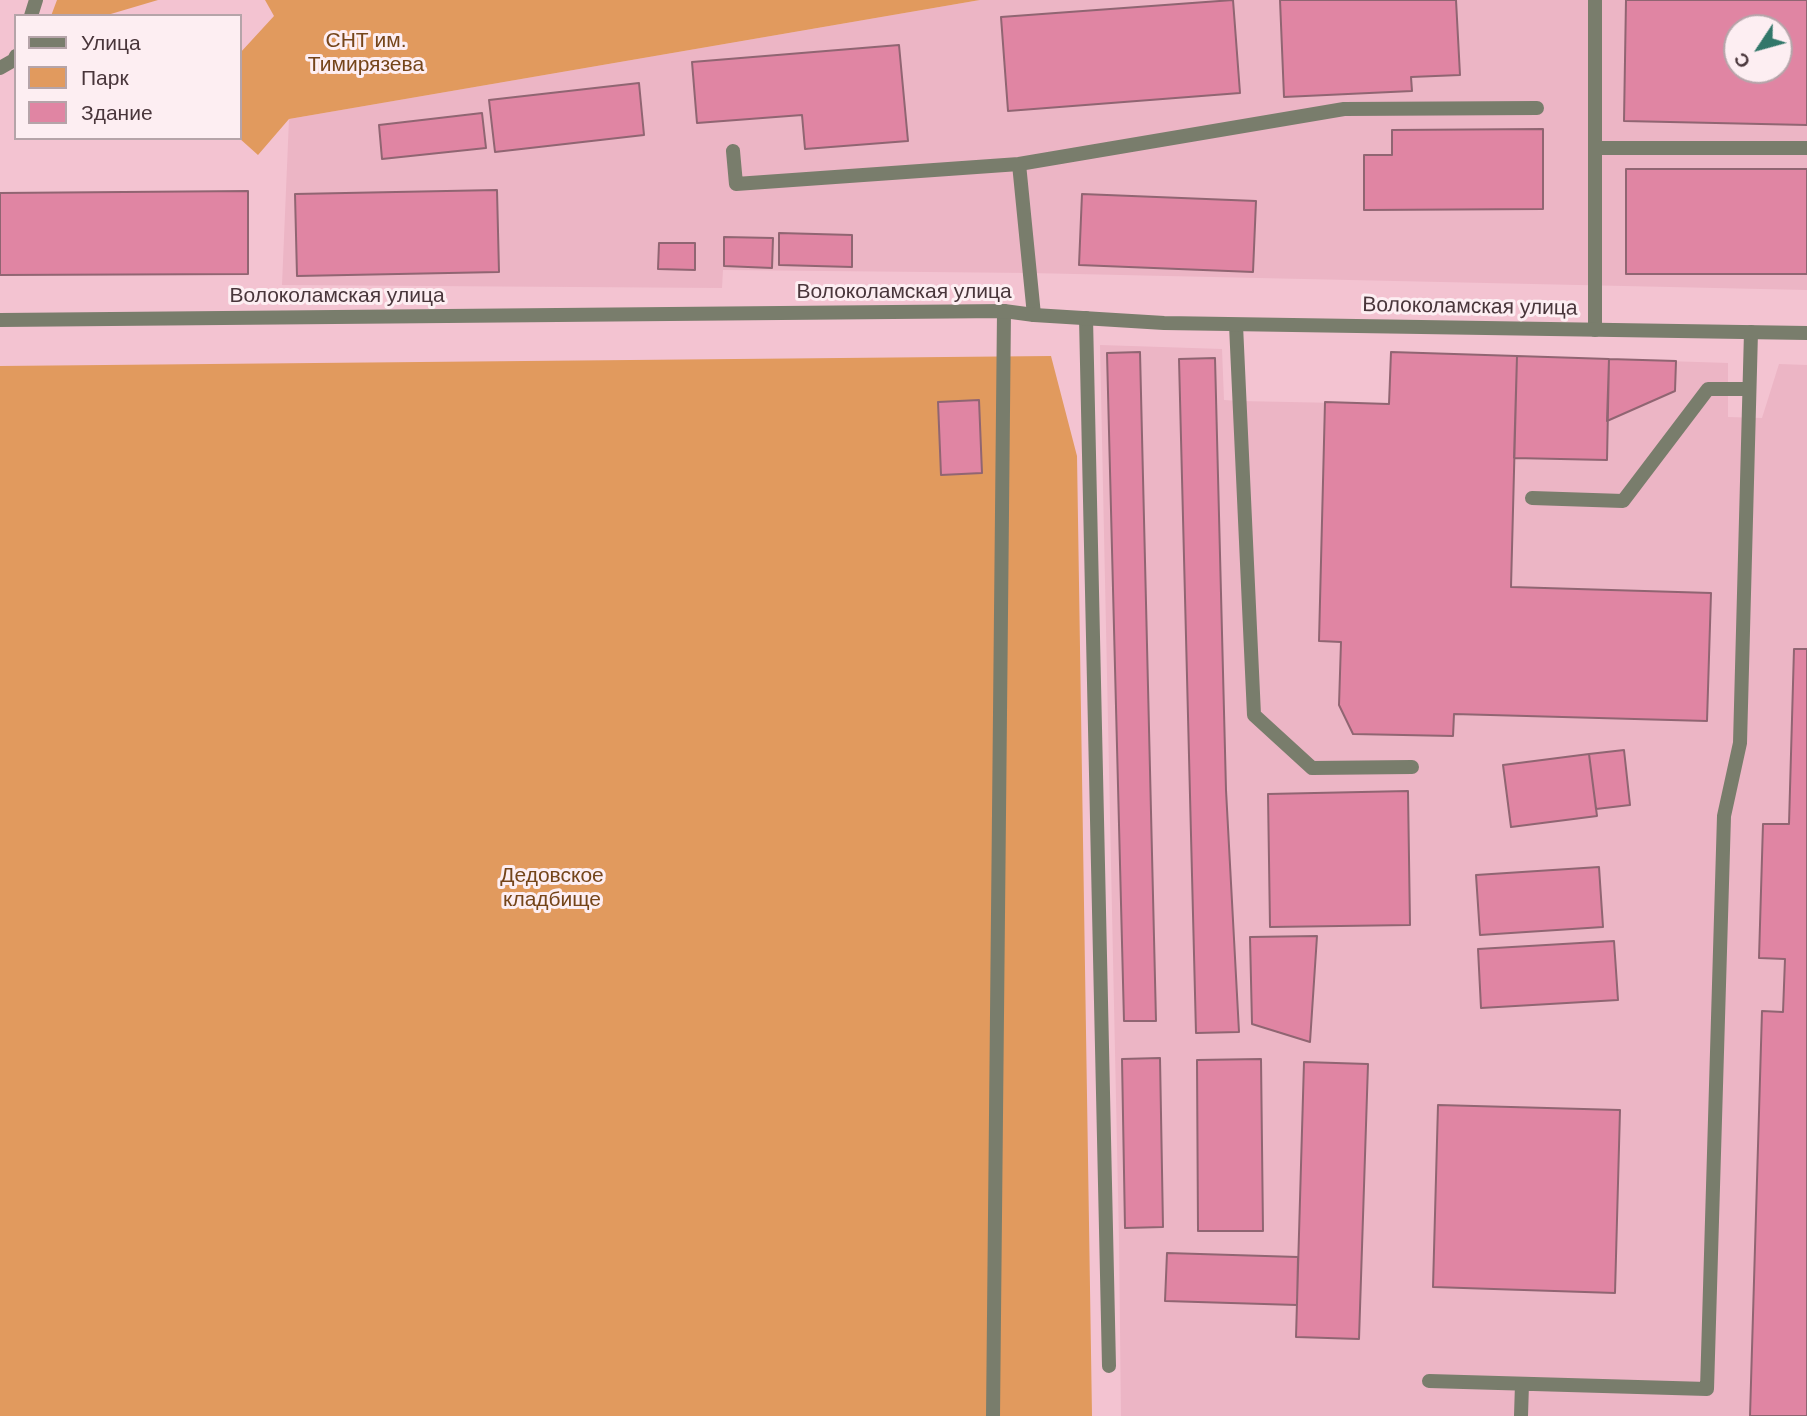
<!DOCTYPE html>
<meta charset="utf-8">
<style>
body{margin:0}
#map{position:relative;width:1807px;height:1416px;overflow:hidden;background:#f3c3d1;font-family:Arial,sans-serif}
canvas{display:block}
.legend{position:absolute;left:14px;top:14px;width:228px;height:126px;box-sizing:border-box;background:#fdeef2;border:2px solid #b5a4a9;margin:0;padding:9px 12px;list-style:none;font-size:21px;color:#49363b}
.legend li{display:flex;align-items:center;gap:14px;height:35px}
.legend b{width:35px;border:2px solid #b5a4a9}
.north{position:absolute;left:1723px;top:14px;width:70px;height:70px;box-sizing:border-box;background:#fdeef2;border:2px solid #b5a4a9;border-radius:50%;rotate:234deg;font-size:19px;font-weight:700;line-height:28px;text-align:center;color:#49363b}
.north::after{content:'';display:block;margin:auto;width:24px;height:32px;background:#32776a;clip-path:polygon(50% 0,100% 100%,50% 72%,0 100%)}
</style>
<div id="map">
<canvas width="1807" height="1416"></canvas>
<ul class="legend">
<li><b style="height:9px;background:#797d6c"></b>Улица</li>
<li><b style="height:19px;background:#e19a5e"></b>Парк</li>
<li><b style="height:19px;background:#e085a3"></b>Здание</li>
</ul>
<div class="north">С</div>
</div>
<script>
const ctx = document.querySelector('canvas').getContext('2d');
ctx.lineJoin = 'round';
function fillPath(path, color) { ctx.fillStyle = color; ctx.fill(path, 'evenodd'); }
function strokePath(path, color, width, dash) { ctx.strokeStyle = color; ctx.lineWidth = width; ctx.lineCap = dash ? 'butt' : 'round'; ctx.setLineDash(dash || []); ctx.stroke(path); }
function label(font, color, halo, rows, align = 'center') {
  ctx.font = font + ' Arial,sans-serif'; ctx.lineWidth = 6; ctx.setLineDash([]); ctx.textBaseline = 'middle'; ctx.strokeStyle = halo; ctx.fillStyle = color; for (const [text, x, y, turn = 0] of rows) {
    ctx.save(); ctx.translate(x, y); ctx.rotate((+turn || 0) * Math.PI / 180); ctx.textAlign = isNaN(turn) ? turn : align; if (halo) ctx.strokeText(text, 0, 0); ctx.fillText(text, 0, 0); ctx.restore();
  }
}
fillPath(new Path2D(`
 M980 0H1807V290L1030 273 723 270 722 288 282 285 289 119ZM1737 28H1779V70H1737Z
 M1100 345 1222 349 1224 400 1239 401 1389 404 1391 352 1728 363V417L1762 418 1779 364 1807 365V1416H1121L1119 1240Z`), '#ecb5c5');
fillPath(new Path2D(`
 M57 0H158L104 16H51Z
 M265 0H980L289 119 258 155 239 138 240 53 274 16Z
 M1051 356 1077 456 1092 1416H0V366Z`), '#e19a5e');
const building = new Path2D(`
 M1233 0 1240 93 1008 111 1001 17Z
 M1280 0H1456L1460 75 1411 77 1412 91 1284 97Z
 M1626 0H1807V125L1624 121ZM1737 28H1779V70H1737Z
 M899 45 908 141 805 149 802 115 697 123 692 62Z
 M639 83 644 135 495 152 489 100Z
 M482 113 486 148 382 159 379 125Z
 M1543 129V209L1364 210V155H1392V130Z
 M1626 169H1807V274H1626Z
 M497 190 499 272 297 276 295 194Z
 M248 191V274L0 275V193Z
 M1082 194 1256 201 1253 272 1079 265Z
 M779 233 852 235V267L779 265Z
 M724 237 773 238 772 268 724 266Z
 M659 243H695V270L658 269Z
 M1140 352 1156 1021H1124L1107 353Z
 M1391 352 1517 356 1511 587 1711 593 1707 721 1454 714 1453 736 1353 734 1339 705 1341 642 1319 641 1325 402 1389 404Z
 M1517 356 1609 359 1607 460 1514 458Z
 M1215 358 1226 790 1239 1032 1196 1033 1179 359Z
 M1609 359 1676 361 1675 391 1607 421Z
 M979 400 982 473 941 475 938 402Z
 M1794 649H1807V1416H1750L1762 1011 1783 1012 1785 959 1759 958 1763 824H1789Z
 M1624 750 1630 805 1596 809 1589 754Z
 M1589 754 1597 816 1511 827 1503 765Z
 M1408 791 1410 925 1270 927 1268 794Z
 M1599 867 1603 927 1480 935 1476 875Z
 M1317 936 1310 1042 1252 1024 1250 937Z
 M1614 941 1618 1000 1481 1008 1478 949Z
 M1160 1058 1163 1227 1125 1228 1122 1059Z
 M1261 1059 1263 1231H1198L1197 1060Z
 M1304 1062 1368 1064 1359 1339 1296 1337Z
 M1438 1105 1620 1110 1615 1293 1433 1287Z
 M1167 1253 1298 1257 1297 1305 1165 1301Z`);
fillPath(building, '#e085a3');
strokePath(building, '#906572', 2);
strokePath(new Path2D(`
 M1595 0V330
 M31 16 36 0
 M0 68 14 60 16 56
 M1595 148H1807
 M733 151 736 184 1019 164
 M1034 315 1019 164 1344 109 1537 108
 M1086 318 1109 1366
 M1236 325 1254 715 1312 768 1412 767
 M1532 498 1623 501 1708 389H1749
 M1429 1381 1707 1389 1724 816 1740 743 1751 332
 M993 1416 1004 311
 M1521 1416 1522 1384`), '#797d6c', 14);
strokePath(new Path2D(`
 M0 320 1004 311 1034 315 1164 323 1807 333`), '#797d6c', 14);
label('21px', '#75451a', '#fdeef2', [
 ["СНТ им.",366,41],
 ["Тимирязева",366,65],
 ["Дедовское",552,876],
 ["кладбище",552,900]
]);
label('21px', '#49363b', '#fdeef2', [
 ["Волоколамская улица",904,292],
 ["Волоколамская улица",337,296],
 ["Волоколамская улица",1470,307,1]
]);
</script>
